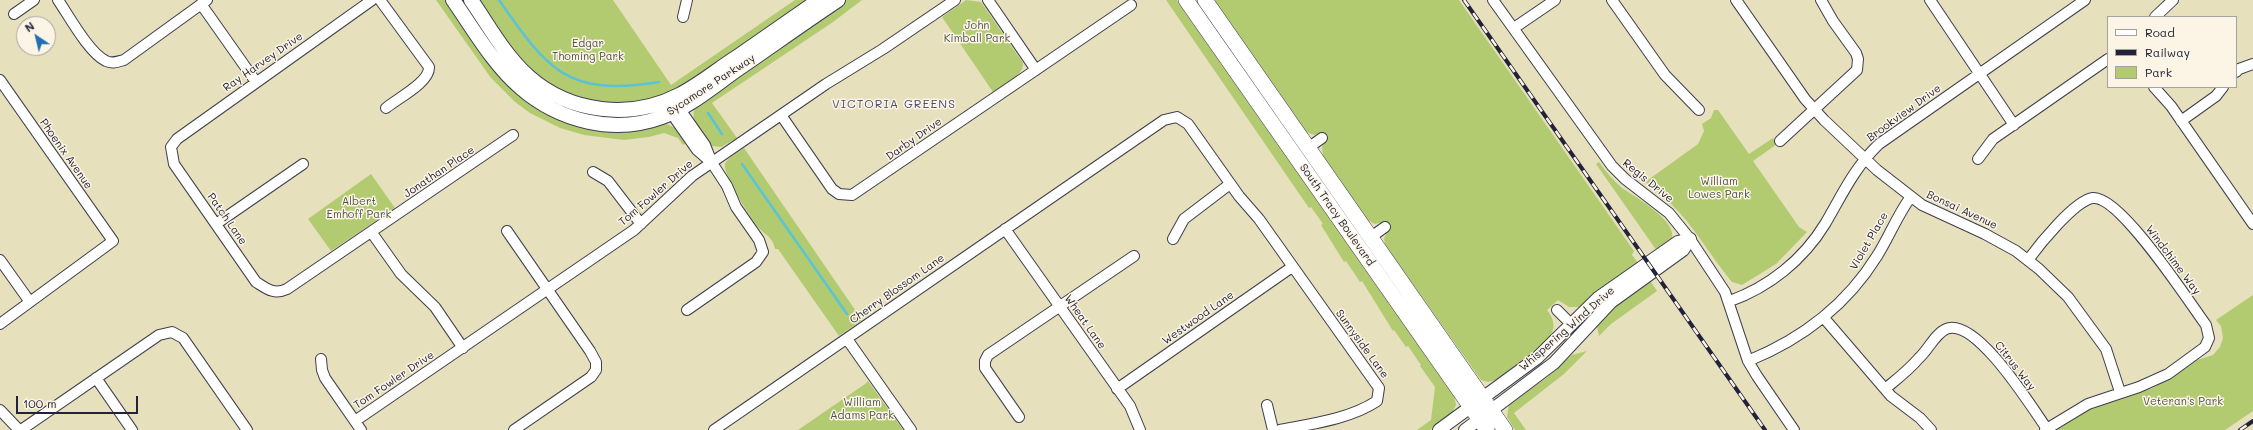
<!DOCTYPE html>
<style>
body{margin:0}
#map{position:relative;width:2253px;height:430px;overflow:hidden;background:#e6e0bd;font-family:Mali,sans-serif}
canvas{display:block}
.legend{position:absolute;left:2107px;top:16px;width:130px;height:72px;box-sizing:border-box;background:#fcf5e5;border:1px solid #a5a1a1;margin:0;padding:5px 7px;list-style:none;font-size:12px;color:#22223b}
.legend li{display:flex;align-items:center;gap:8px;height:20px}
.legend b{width:20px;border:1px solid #a5a1a1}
.north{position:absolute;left:16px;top:16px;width:40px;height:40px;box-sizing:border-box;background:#fcf5e5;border:1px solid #a5a1a1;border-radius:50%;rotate:325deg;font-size:11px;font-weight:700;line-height:16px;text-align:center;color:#22223b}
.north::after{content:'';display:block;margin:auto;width:14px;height:18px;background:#1f6fb2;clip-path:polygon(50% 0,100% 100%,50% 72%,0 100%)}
.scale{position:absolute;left:16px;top:396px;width:122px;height:18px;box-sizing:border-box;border:2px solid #22223b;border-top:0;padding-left:5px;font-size:12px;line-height:14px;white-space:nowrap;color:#22223b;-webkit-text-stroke:3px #fcf5e5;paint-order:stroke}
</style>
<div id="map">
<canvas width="2253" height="430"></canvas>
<ul class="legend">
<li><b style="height:5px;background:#fff"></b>Road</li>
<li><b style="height:5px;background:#22223b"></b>Railway</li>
<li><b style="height:11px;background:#b2cb70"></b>Park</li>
</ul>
<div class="north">N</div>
<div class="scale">100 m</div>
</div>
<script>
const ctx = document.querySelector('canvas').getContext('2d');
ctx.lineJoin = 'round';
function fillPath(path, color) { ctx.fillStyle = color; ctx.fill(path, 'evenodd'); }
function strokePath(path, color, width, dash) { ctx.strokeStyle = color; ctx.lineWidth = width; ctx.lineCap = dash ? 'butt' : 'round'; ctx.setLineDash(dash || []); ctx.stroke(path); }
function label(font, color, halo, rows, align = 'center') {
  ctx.font = font + ' Mali,sans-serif'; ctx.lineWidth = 3; ctx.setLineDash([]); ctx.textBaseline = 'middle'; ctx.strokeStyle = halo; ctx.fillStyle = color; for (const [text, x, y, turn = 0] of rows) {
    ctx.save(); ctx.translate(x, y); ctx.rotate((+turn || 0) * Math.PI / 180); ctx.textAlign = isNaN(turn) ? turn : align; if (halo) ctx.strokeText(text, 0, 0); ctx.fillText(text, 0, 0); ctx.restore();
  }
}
fillPath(new Path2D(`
 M436 0H447L549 113 665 123 675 128 686 143 683 145 678 138 664 133 649 137 624 140 584 135 560 128 530 113 515 102 491 78Z
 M476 0H613L671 85 795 0H810L689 83 653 99 607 105 563 93 527 69Z
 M847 0H862L833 22 712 103 737 138 721 147 711 146C701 134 687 118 697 103Z
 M966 0 981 2 1023 63C1024 76 1003 85 993 92L942 17Z
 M1166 0H1177L1454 396 1456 405 1451 415 1430 430H1417L1431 420 1435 387 1420 366 1421 365 1408 346 1406 347 1394 330 1393 331 1362 281 1360 282 1346 261 1344 262 1321 225 1323 224 1311 207 1309 208Z
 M1214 0H1459L1634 251 1632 255 1639 264 1581 307H1569L1558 300 1547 310C1555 320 1556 329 1548 340L1496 380 1488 382 1481 380 1385 245 1384 238 1389 229 1384 222 1375 224 1367 220 1323 156 1322 147 1326 140 1321 133 1314 135 1306 132Z
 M1714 110H1718L1749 154 1773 138 1777 144 1753 161 1799 227 1807 232 1776 264 1742 285 1732 282C1700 243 1689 213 1646 183L1648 180 1698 144 1704 131 1702 124 1711 118Z
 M744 148 862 320 839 336 778 249H775C773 236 764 235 757 226 750 217 722 173 725 164 728 157 739 152 744 148Z
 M1599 162C1606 172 1613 180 1622 188 1635 197 1677 220 1672 239L1657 251 1596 164Z
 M371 174 395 208 331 251 308 219Z
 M1649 279 1657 291 1611 324 1599 336 1597 327 1600 318Z
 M2253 295V411L2225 430H2054L2093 407 2153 388 2197 360 2213 355 2220 347 2223 338 2221 326 2216 320Z
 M1587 351 1564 374 1514 413 1526 430H1515L1507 417 1509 404 1545 379 1572 355Z
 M868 381 903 430H798L865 384Z`), '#b2cb70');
strokePath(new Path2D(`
 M499 0C548 70 567 97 659 82
 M708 113 722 134
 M742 164 847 314`), '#5ac3d5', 2.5);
const minor = new Path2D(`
 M58 0C69 16 89 53 106 61 112 64 117 62 124 60L207 0
 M372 0 177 139 171 147 174 164 256 282C267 289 274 295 287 289L513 135
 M380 0 429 67C430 82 398 98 386 108
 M988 0 1036 70
 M1493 0 1612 166 1625 179 1669 213 1690 239 1725 292 1748 361 1757 376 1794 430
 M1612 0 1665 75 1699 110
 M1736 0 1805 99 1824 120 1877 170 1922 205 1985 234 2016 251 2039 269 2068 297 2106 349 2120 392
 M1930 0 2014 125
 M201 4 256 82
 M14 14 34 0
 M683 17 687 0
 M2155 17 2173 0
 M1514 28 1555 0
 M2236 72 2239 69 2253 64
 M0 80 113 241 0 324
 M2154 87 2171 106 2253 224
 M677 105 705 145 712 163
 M672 106 676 120 697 150 712 163 727 186 736 207 759 240 763 252 756 262 687 310
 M781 115 832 189 839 194 852 195 1131 5
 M2181 121 2216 96 2223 87
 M1780 141 1857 70 1858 59 1856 53 1833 21 1821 0
 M1308 148 1322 138
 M1978 159 1993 139 2108 59
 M593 172 608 181 641 224
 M216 224 303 164
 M1005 229 1130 406 1140 430
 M507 231 590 351 596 362V370L591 377 514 430
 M372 233 401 274 435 307 463 348
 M1371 237 1385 227
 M1173 239 1184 219 1230 184
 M0 260 30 302
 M2028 260C2039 245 2075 200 2093 198 2120 195 2189 302 2206 325L2209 338 2205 347 2168 374 2139 387 2088 404 2045 430
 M1730 301C1769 287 1803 260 1825 224 1842 195 1854 168 1879 144L2085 0
 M1557 310 1572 325
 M1824 318 1891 396 1920 418 1931 430
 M847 339 911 430
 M321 359 322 370 325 378 361 430
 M1748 361C1802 339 1846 306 1877 256 1889 237 1897 216 1910 198
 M96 378 132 430
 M1117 389 1292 267
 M1885 389C1897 379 1909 370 1919 358 1928 350 1935 334 1946 329 1976 316 2032 408 2047 429
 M1267 405 1273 430
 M0 410 19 430
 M1019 417 985 368V361L988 355 1134 256
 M355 421 634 230 692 176 826 84 883 49 955 0
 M21 430 159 335 172 332 183 338 247 430
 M714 430 1164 120 1177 117 1188 124 1239 196 1259 219 1379 388 1377 401C1350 419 1311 424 1280 430`);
const tertiary = new Path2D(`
 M1439 430 1537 358 1598 298 1678 242 1690 239
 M1465 430 1554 363 1611 302 1683 250 1690 239`);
const secondary = new Path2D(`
 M453 0C474 30 493 64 521 88 559 121 614 135 662 117 690 107 716 84 741 67 773 45 805 22 838 0
 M471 0C489 26 505 56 529 77 570 113 631 120 679 95 699 85 718 69 737 57 764 38 792 19 819 0`);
const primary = new Path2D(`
 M1186 0 1487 430
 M1205 0 1505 430`);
strokePath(minor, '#3f3e4e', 12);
strokePath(tertiary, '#3f3e4e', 14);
strokePath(secondary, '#3f3e4e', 16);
strokePath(primary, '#3f3e4e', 16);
strokePath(minor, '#fff', 10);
strokePath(tertiary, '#fff', 12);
strokePath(secondary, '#fff', 14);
strokePath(primary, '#fff', 15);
const rail = new Path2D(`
 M1464 0 1765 430
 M2240 430 2253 421`);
strokePath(rail, '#22223b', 4);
strokePath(rail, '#fcf5e5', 2.5, [8]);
label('11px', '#4d554b', '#fcf5e5', [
 ["John",977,26],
 ["Kimball Park",977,39],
 ["Edgar",588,44],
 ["Thoming Park",588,57],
 ["William",1719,182],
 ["Lowes Park",1719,195],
 ["Albert",359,202],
 ["Emhoff Park",359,215],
 ["Veteran's Park",2183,402],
 ["William",862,403],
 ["Adams Park",862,416]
]);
label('11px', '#22223b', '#fcf5e5', [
 ["Ray Harvey Drive",263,62,-35],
 ["Sycamore Parkway",711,85,-33],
 ["Brookview Drive",1904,113,-36],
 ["Darby Drive",914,139,-35],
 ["Phoenix Avenue",66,154,55],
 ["Jonathan Place",439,172,-34],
 ["Regis Drive",1648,181,39],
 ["Tom Fowler Drive",656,193,-41],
 ["Bonsai Avenue",1962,210,25],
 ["South Tracy Boulevard",1337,215,55],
 ["Patch Lane",227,219,55],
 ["Violet Place",1869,241,-60],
 ["Windchime Way",2173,260,53],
 ["Cherry Blossom Lane",897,289,-35],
 ["Westwood Lane",1198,318,-35],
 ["Wheat Lane",1085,322,55],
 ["Whispering Wind Drive",1567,329,-41],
 ["Sunnyside Lane",1362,344,54],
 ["Citrus Way",2015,366,52],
 ["Tom Fowler Drive",394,380,-34]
]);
ctx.letterSpacing = '1px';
label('12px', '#534d74', '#fcf5e5', [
 ["VICTORIA GREENS",894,104]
]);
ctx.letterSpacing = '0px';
</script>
